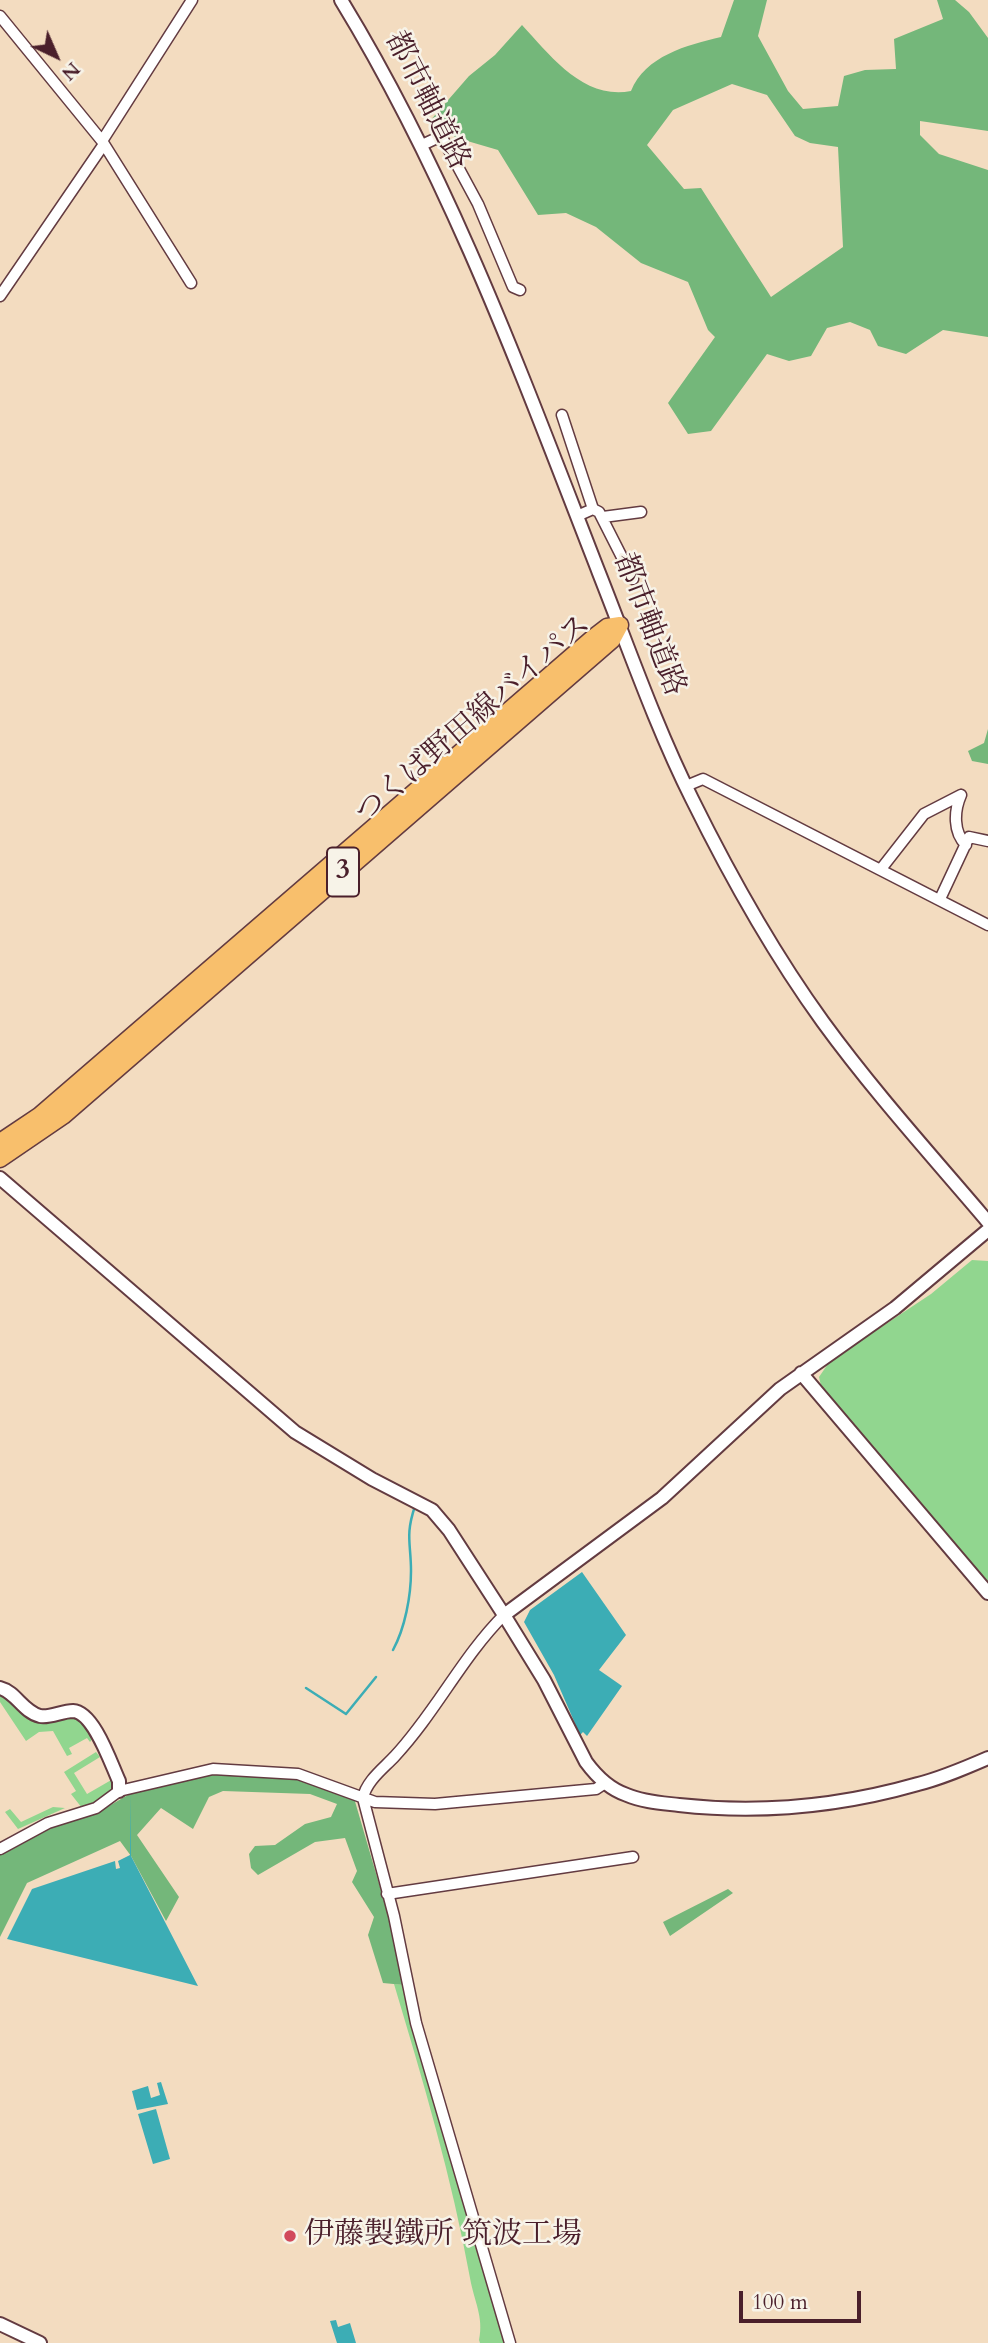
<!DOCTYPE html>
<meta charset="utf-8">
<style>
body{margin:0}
#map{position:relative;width:988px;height:2343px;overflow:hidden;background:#f3dcc0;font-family:Cardo,serif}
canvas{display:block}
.north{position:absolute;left:21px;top:21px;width:70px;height:70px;-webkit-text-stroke:5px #f7f3e8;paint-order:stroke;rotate:136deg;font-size:19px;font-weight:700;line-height:28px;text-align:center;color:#4a1f2b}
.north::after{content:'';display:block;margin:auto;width:24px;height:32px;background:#4a1f2b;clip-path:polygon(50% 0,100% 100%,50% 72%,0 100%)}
.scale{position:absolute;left:739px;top:2291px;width:122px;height:32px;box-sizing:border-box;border:4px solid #4a1f2b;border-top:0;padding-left:9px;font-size:21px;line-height:24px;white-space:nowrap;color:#4a1f2b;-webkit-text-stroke:5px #f7f3e8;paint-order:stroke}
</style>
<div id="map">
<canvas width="988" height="2343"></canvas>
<div class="north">N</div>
<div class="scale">100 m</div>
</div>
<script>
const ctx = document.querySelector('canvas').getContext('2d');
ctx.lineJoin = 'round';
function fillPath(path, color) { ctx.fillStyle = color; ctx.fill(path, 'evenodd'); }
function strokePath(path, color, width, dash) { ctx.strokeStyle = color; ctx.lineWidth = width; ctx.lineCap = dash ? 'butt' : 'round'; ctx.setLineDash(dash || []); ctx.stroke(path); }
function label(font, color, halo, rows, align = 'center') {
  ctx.font = font + ' Cardo,"Noto Serif JP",serif'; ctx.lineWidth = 5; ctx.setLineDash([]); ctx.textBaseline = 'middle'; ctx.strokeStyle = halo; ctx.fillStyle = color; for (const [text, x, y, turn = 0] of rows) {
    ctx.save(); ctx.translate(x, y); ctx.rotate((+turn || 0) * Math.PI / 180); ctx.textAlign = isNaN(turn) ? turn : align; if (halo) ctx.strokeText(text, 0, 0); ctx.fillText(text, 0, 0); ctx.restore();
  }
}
fillPath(new Path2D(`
 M972 1260 988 1261V1584L822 1390 819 1377 830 1361 931 1294Z
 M0 1695 39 1722 76 1718 88 1723 94 1737 90 1742 87 1738 69 1748 72 1754 67 1756 53 1731 39 1732 26 1741 0 1702Z
 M96 1752 100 1757 74 1773 87 1794 113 1779 111 1794 82 1808 71 1794 76 1791 64 1772Z
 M53 1807 65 1808 18 1829 5 1812 10 1809 21 1822Z
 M394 1984 404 1985 505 2343H480L479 2340C484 2317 474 2301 470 2278 452 2178 423 2081 394 1984Z`), '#91d68f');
fillPath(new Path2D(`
 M734 0H767L758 36 788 91 803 109 838 106 844 76 865 70 896 69 894 39 943 19 937 0H955L969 12 988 38V131L920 121V135L939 154 988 170V337L943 330 906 354 878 346 870 330 850 322 827 328 811 356 789 361 767 354 711 431 688 434 668 403 715 337 708 330 688 282 641 263 596 227 566 213 538 215 498 150 457 138 429 122 469 76 495 55 522 25C551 56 583 100 631 91 645 56 687 45 721 37ZM732 84 767 95 795 136 810 143 838 147 843 247 771 297 701 188 684 189 647 145 673 110Z
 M988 729V764L972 761 968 751 984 743Z
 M213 1773 296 1778 354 1798 389 1918 404 1985 383 1983 368 1935 374 1917 352 1882 357 1871 345 1838 315 1842 258 1875 251 1868 249 1854 255 1846 275 1845 305 1824 331 1817 337 1804 310 1794 223 1791 209 1797 193 1829 161 1808 137 1835 179 1897 166 1921 131 1856 120 1841 27 1883 0 1937V1855L7 1848 62 1823 97 1813 138 1789Z
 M728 1889 733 1893 670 1936 663 1922Z`), '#74b77a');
fillPath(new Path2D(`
 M582 1572 626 1635 599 1670 622 1686 587 1736 583 1732 580 1735 554 1675 524 1622 530 1610Z
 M131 1794V1856L198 1986 7 1939 32 1889 115 1861 116 1869 120 1868 118 1861 130 1855Z
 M161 2082 168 2104 137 2110 132 2091 148 2086 151 2098 160 2095 157 2083Z
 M156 2109 170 2159 153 2164 138 2114Z
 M336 2320 338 2327 350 2323 356 2343H337L330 2321Z`), '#3cadb5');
strokePath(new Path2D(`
 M393 1650C405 1628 411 1596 411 1571 411 1543 405 1536 415 1506
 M306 1688 346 1714 376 1677`), '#3cadb5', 2.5);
const minor = new Path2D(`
 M0 16 102 141 191 283
 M102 141 192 0
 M422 145 437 138 444 141 478 204 513 287 520 290
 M0 296 104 144
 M562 415 593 509
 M577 516 593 509 599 512 633 579
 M603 517 641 512
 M686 786 703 779 988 925
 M961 795C954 811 953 832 966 845
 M881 869 924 814 961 795
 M940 899 969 837 988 841
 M504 1615C462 1657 436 1712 395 1756 384 1768 366 1781 363 1798L394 1916 416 2023 510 2343
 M0 1849 48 1823 96 1808 119 1791 213 1769 298 1774 375 1802 435 1804 596 1789 605 1783
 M387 1894 633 1857`);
const tertiary = new Path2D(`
 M341 0C451 180 523 378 599 573 629 649 656 727 692 799 730 876 773 953 823 1022 874 1092 932 1156 988 1222
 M0 1178 295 1432 372 1479 432 1510 449 1530 504 1615 544 1680 586 1762C597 1777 609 1789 627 1795 643 1802 662 1803 679 1805 759 1814 841 1806 918 1784 942 1778 965 1768 988 1758
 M801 1373 988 1593
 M504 1615 662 1498 780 1389 895 1308 988 1230
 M0 1688C16 1692 23 1712 40 1716 50 1718 62 1711 73 1711 94 1712 111 1764 119 1781V1791
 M0 2324 40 2343`);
const primary = new Path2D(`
 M0 1142 39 1116 594 637 607 627 620 625
 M0 1159 63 1116 612 640 620 625`);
strokePath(minor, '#633b41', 13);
strokePath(tertiary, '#633b41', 16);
strokePath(primary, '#633b41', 19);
strokePath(minor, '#fff', 10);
strokePath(tertiary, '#fff', 12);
strokePath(primary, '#f8bf6c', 16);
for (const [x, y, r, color] of [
 [290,2236,7,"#d1495b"]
]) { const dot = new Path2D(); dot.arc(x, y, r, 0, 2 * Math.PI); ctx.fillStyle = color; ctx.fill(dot); strokePath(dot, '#f7f3e8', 2.5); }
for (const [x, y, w] of [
 [343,872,32]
]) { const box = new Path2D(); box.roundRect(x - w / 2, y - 24.5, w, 49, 5); ctx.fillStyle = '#f7f3e8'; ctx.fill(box); strokePath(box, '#4a1f2b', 2); }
label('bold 28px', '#4a1f2b', null, [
 ["3",343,872]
]);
label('30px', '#4a1f2b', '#f7f3e8', [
 ["都市軸道路",426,101,63],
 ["都市軸道路",648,625,69],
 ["つくば野田線バイパス",474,720,-41]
]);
label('30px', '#4a1f2b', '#f7f3e8', [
 ["伊藤製鐵所 筑波工場",304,2236]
], 'left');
</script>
